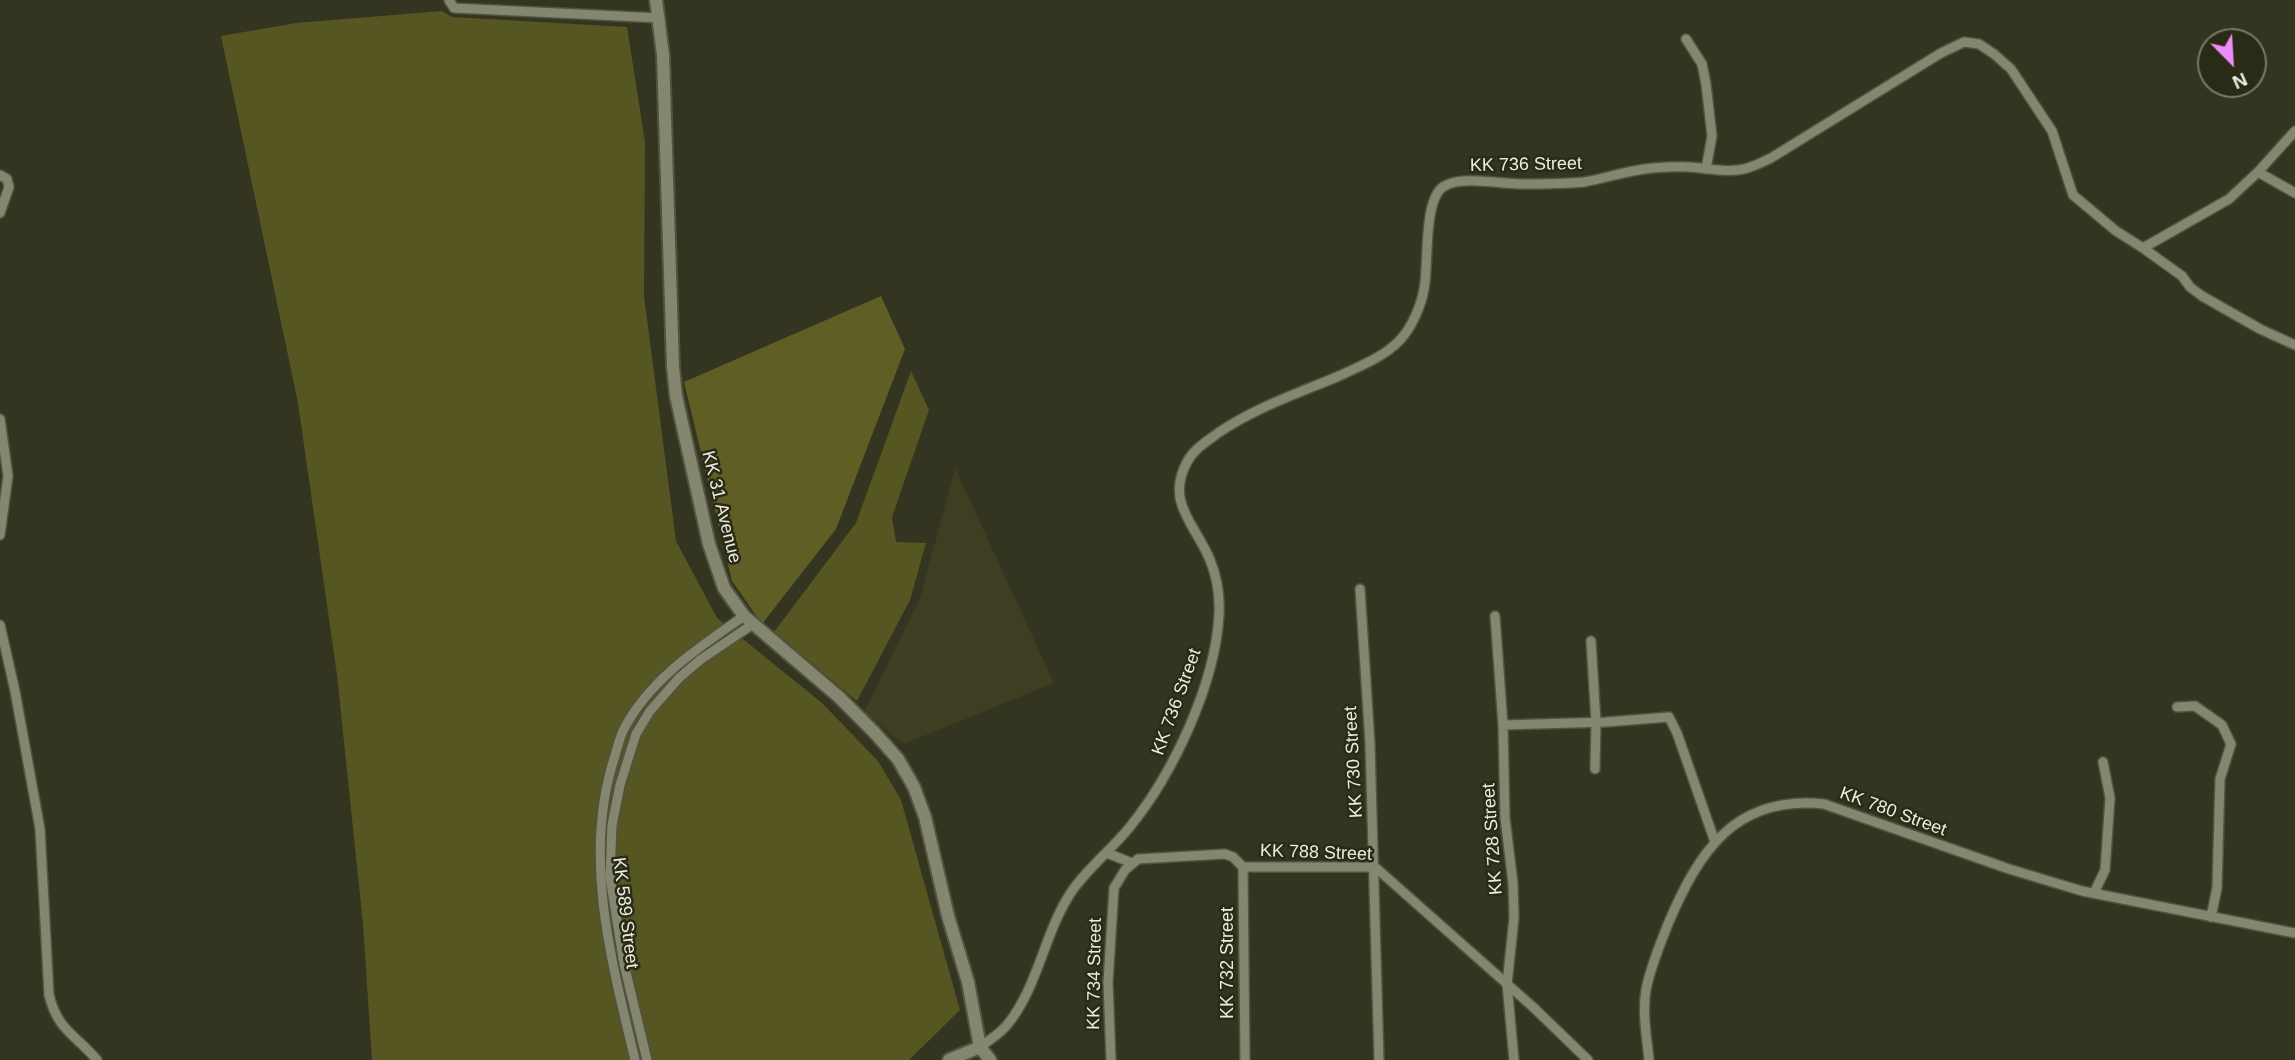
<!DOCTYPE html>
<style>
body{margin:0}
#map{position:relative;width:2295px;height:1060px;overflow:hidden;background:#343520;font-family:Arial,sans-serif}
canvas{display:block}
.north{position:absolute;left:2197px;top:28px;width:70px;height:70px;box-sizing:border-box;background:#2a2b17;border:2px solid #787967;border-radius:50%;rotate:156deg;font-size:19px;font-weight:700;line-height:28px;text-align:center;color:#ecede0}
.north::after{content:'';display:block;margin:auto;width:24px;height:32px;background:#ed8cf9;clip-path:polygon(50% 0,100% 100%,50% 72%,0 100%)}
</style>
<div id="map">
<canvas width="2295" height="1060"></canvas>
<div class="north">N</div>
</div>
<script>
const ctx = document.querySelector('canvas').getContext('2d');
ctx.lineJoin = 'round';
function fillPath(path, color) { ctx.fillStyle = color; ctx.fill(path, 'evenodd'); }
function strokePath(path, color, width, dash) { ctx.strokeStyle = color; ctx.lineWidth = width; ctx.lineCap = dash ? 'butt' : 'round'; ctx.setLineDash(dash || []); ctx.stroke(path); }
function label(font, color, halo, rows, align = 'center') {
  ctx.font = font + ' Arial,sans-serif'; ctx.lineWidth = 5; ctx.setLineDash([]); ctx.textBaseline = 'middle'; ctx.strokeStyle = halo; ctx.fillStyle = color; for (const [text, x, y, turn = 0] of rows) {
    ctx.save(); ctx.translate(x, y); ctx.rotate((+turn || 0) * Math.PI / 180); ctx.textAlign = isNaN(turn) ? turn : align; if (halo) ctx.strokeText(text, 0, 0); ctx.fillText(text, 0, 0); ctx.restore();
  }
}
fillPath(new Path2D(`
 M955 468 1054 683 904 744 864 712 920 598Z`), '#3e3e23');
fillPath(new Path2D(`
 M442 11 452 17 627 27 645 142 644 296 676 541 717 618 822 703 878 761 901 800 960 1010 909 1060H372L363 924 337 675 298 403 221 36 296 23Z
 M911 371 929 410 892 517 896 542 926 543 910 600 857 701 774 632 856 523Z`), '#555621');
fillPath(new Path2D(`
 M881 296 905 349 836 529 762 624 732 581 684 382Z`), '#5e5e25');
const street = new Path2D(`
 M449 0 454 8 660 18
 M1686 39 1702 64 1706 84 1712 136 1706 169
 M2258 172 2295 193
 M0 175 7 179 9 187 0 213
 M2143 248 2182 276 2190 287 2202 296 2260 329 2295 345
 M0 419 8 476 0 535
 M1360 589 1370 744 1379 1060
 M1495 616 1503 725 1505 818 1513 883 1514 918 1507 984 1514 1060
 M0 625 15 691 40 829 49 995C58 1031 75 1034 97 1060
 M1591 641 1596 722 1595 769
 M2177 707 2195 706 2222 725 2231 744 2220 779 2217 888 2211 917
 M1503 725 1606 722 1669 717 1677 733 1715 842
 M1107 853 1132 863
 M1243 867 1245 1060
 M2094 893 2105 870 2110 798 2103 762
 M980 1047C989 1040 1000 1034 1007 1025 1039 986 1044 932 1072 891 1088 868 1111 850 1129 828 1173 774 1215 685 1219 615 1220 597 1217 577 1210 560 1196 525 1165 503 1187 462 1194 449 1206 442 1218 433 1254 408 1299 393 1339 376 1360 366 1384 357 1400 340 1412 327 1421 306 1424 289 1429 265 1423 201 1443 187 1460 175 1499 184 1520 184 1541 184 1563 184 1584 182 1607 178 1629 170 1653 168 1665 167 1677 166 1689 167 1705 168 1722 172 1738 170 1750 169 1760 163 1771 158L1941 53 1964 42 1979 44 1994 54 2011 69 2052 131 2073 195 2116 231 2143 248 2229 199 2258 172 2295 131
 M635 1060C612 963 583 860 613 762 617 751 619 737 625 727 651 678 700 647 744 616
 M647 1060 624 964 610 877 612 825 620 785 636 734 650 711 679 678 700 660 753 624
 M1111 1060 1108 982 1114 888 1125 870 1138 859 1225 854 1233 857 1243 867H1375L1533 1007 1588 1060
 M1649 1060C1647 1038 1642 1013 1646 990 1650 968 1660 945 1668 924 1699 851 1735 795 1824 804L2009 869 2082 891 2295 933`);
const secondary = new Path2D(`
 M656 0 663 55 673 367 676 396 709 544 724 588 744 616 839 697 874 732 898 759 914 787 925 817 948 916 968 982 980 1047 990 1060
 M949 1060 980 1047`);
strokePath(street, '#525241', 12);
strokePath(secondary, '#525241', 16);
strokePath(street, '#85866f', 9);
strokePath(secondary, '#85866f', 12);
label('18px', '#ecede0', '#2a2b17', [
 ["KK 736 Street",1526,165,-1],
 ["KK 31 Avenue",721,507,76],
 ["KK 736 Street",1177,702,-70],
 ["KK 730 Street",1354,762,-93],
 ["KK 780 Street",1893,812,20],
 ["KK 728 Street",1493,839,-94],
 ["KK 788 Street",1316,853,2],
 ["KK 589 Street",625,913,83],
 ["KK 732 Street",1228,963,-90],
 ["KK 734 Street",1095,974,-89]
]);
</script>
